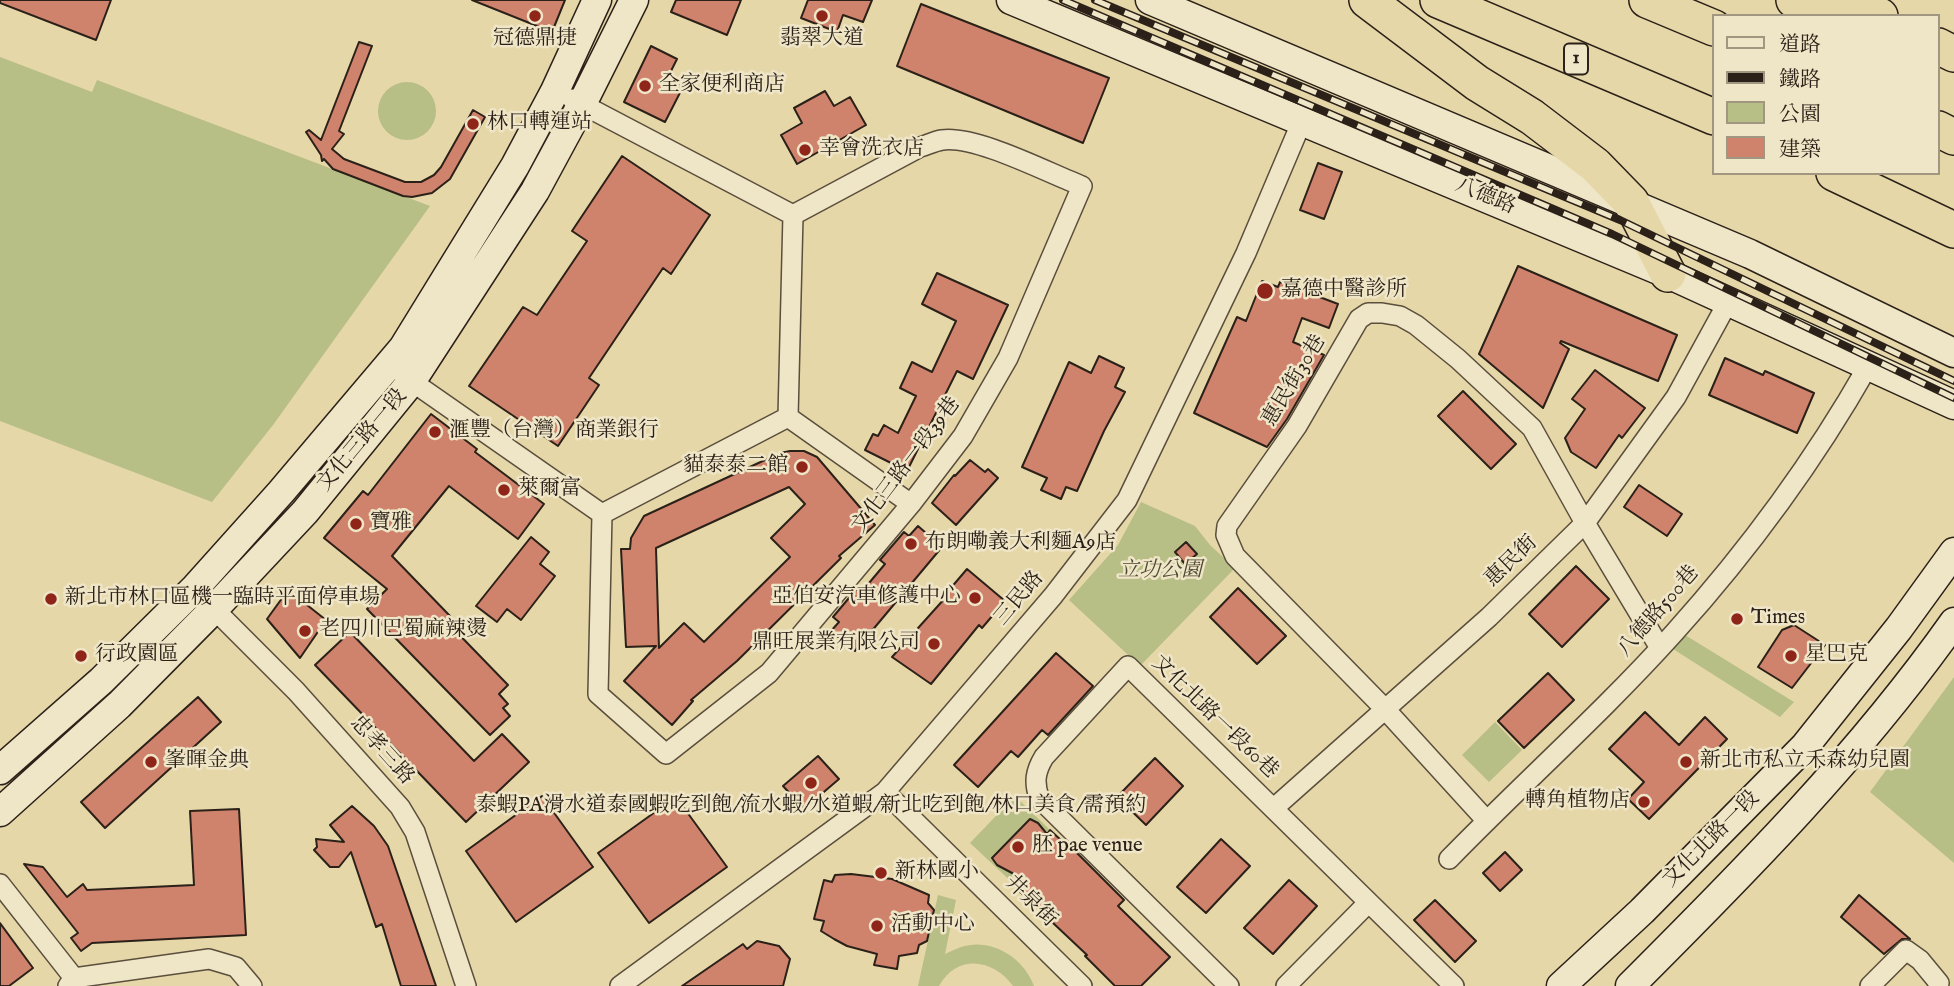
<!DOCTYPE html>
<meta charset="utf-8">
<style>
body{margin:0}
#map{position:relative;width:1954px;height:986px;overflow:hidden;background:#e6d7a9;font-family:"IM FELL English","Noto Serif TC",serif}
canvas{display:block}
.legend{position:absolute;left:1712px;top:14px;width:228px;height:161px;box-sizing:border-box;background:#efe5c7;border:2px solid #a19781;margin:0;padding:9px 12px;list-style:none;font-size:21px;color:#2b2118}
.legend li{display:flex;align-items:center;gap:14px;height:35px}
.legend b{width:35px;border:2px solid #a19781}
</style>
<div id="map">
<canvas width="1954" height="986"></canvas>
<ul class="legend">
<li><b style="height:9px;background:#efe5c7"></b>道路</li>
<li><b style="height:9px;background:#2b2118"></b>鐵路</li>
<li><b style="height:19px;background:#b7be86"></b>公園</li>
<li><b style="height:19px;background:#cf826c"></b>建築</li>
</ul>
</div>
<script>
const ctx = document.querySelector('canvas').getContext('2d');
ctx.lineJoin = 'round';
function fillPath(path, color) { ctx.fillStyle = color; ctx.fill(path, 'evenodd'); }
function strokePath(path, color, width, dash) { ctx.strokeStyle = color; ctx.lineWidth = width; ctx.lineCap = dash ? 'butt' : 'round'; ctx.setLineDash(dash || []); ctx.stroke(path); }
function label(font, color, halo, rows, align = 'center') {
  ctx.font = font + ' "IM FELL English","Noto Serif TC",serif'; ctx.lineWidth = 5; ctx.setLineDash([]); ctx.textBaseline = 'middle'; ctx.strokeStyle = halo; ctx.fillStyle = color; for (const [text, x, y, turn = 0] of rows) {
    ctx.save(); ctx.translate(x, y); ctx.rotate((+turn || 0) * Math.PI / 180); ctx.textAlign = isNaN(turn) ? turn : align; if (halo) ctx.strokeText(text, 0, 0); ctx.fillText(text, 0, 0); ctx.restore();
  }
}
fillPath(new Path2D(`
 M0 57 92 92 97 80 430 206 273 425 212 502 0 421Z
 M378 111a29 29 0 1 1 58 0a29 29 0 1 1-58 0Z
 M1141 502 1195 526 1210 545 1235 568 1140 666 1069 600 1118 545Z
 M1685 635 1794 702 1780 717 1673 649Z
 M1954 677V863L1870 792Z
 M1495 722 1522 750 1489 782 1462 755Z
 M1015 796 1050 830 1043 838V858L1016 886 970 843Z
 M938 895 956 900 945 954C950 952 955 949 961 947 990 937 1024 957 1034 986H1013C994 959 957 953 939 986H918Z`), '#b7be86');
const building = new Path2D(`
 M0 0H111L96 40 0 3Z
 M472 0H565L552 32Z
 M676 0H741L727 35 671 12Z
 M808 0H872L863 22 843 15 837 32 801 18Z
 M921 4 1109 78 1083 143 897 66Z
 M359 42 372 46 339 131 344 134 332 149 344 159 405 182H421L434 175 441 167 473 110 485 117 450 179 432 193 412 197 403 196 333 169 324 159 322 161 321 155 306 132 309 130 321 140Z
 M651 46 677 59 669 75 685 83 665 122 624 102Z
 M825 91 834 106 850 97 866 125 797 164 781 135 802 123 794 108Z
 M622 156 710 215 671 274 663 268 589 378 599 385 558 446 469 386 523 307 537 315 587 241 572 231Z
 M1318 163 1342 172 1324 219 1300 210Z
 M1518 266 1677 335 1658 381 1561 341 1560 343 1569 349 1543 408 1479 354Z
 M937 273 1008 305 973 379 957 371 907 471 865 450 873 434 878 436 884 425 898 433 916 396 900 388 912 362 932 372 956 321 922 304Z
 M1262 281 1278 287 1280 282 1338 304 1329 328 1302 318 1293 342 1324 355 1287 419 1267 447 1194 413 1237 317 1246 321Z
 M1099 356 1124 368 1115 387 1125 392 1104 431 1077 491 1066 487 1061 499 1041 490 1047 478 1022 467 1069 362 1091 373Z
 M1725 358 1763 375 1765 371 1814 393 1797 433 1709 395Z
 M1595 370 1645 408 1622 438 1619 435 1596 468 1571 452 1565 438 1585 409 1572 399Z
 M1463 391 1516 444 1491 469 1438 416Z
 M431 414 477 449 475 452 544 504 518 539 449 486 392 556 450 616 445 620 508 685 499 694 508 704 503 708 510 716 490 735 367 609 387 589 324 538 363 491 368 495Z
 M790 451H804L817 457 875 525 839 556 841 558 737 661 691 700 693 701 672 725 624 681 656 646 626 647 621 549H630L631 538 644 516 780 453ZM789 487 805 504 771 538 790 557 704 642 684 623 659 648 656 548Z
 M970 460 985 472 988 469 998 478 956 525 932 503 954 475 955 476Z
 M1639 485 1682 514 1667 536 1624 507Z
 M918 526 942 547 855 651 831 631 839 622 833 617 859 586 864 589 885 564 880 560 904 532 909 536Z
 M531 537 549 552 540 564 555 576 521 620 507 609 497 622 476 606Z
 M1186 542 1197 554 1185 564 1175 552Z
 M1576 566 1609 599 1562 647 1529 614Z
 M967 569 1005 601 982 628 979 625 931 684 892 657 946 597 944 596Z
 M1238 588 1286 636 1257 664 1210 617Z
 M288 590 326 620 300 658 267 619Z
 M1794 625 1825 645 1792 688 1758 667 1782 630Z
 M350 632 474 761 502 734 529 762 466 822 315 665Z
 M1056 653 1093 686 1048 735 1042 730 1018 757 1011 751 978 787 954 765Z
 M1548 673 1574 700 1524 748 1498 721Z
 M198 697 221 722 105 828 81 802Z
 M1645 712 1679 745 1705 717 1727 739 1649 819 1628 799 1644 782 1609 749Z
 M818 756 839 779 804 809 783 786Z
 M1155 758 1183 786 1146 825 1117 797Z
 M542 796 593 867 516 922 466 851Z
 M676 797 727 867 649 923 598 853Z
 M352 806 374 826 388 846 436 986H401L382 924 376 927 351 852 339 867H330L314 850 317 847 316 839 344 842 330 825Z
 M239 809 246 935 92 943 81 951 71 938 78 933 24 864 43 867 67 897 83 884 87 890 194 885 190 811Z
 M1030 819 1038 823 1047 834 1050 830 1063 842 1065 841 1124 900 1118 906 1170 957 1141 986H1115L1085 956 1087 955 1018 890 1027 881 997 865 992 858Z
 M1221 839 1250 866 1206 913 1177 887Z
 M1505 852 1522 870 1500 891 1483 873Z
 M851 874 892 879 929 895 928 903 934 910 927 941 919 945 917 953 899 956 897 969 874 965 877 954 847 946 834 939 821 931 824 921 814 919 824 880 832 882 835 875Z
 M1289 880 1317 906 1273 954 1244 928Z
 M1859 895 1910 939H1902L1884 954 1841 917Z
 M1435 900 1476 941 1455 962 1414 920Z
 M0 923 33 968 9 986H0Z
 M757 941 779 946 790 959 783 986H682L743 944 747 949Z`);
fillPath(building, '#cf826c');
strokePath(building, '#2b2118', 2);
const street = new Path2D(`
 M572 99 793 215
 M404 376 602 514 598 694 666 754 769 673 911 504 963 436 1008 358 1082 186C1048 173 976 135 942 140 935 141 927 145 920 147L793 215 788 417 602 514
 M788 417 911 504
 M206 601 296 691 400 807 415 832 466 986
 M885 792 1082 986
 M1274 808 1489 617 1585 523 1676 397 1728 302
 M1487 821 1384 708 1235 556 1226 535 1227 526 1297 426 1359 319 1368 313H1382L1400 316 1416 325 1458 359 1532 428 1585 523 1660 648
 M1449 859C1523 783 1603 712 1674 633 1747 552 1814 461 1868 366
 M0 884 74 978
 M68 986 74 978 209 959 236 967 252 986
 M620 986 885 792 1053 596 1127 500 1246 253 1302 121
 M1229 986 1039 798C1034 782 1035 772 1044 757L1128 666 1454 986
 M1286 986 1368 903
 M1870 986 1906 950 1920 960 1939 983 1938 986`);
const secondary = new Path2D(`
 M1011 0 1668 274 1954 405
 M1150 0 1750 254 1954 353
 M0 770 101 681 194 589 281 492 403 348 515 166 555 91 597 0
 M0 812 119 705 214 609 305 512 411 382 535 191 582 104 634 0
 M1561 986 1642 911 1805 746 1899 628 1954 552
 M1630 986C1745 871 1860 755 1954 622`);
const highway = new Path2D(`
 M1367 0 1477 83 1532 117 1595 165 1631 202 1668 274
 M1438 0 1714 117
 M1647 0 1714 28
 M1794 0 1828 16
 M1849 0 1880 16
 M1938 46 1954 54
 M1938 129 1954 137
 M1834 173 1954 230`);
strokePath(street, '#5a4e3c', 22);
strokePath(secondary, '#2b2118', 31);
strokePath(highway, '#2b2118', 38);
strokePath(street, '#efe5c7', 19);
strokePath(secondary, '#efe5c7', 28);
strokePath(highway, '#e6d7a9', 35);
const rail = new Path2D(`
 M1063 0 1612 234 1954 398
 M1095 0 1620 220 1954 381`);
strokePath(rail, '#2b2118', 8);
strokePath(rail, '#efe5c7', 5, [16]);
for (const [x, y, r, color] of [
 [535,16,7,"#8f2418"],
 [822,16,7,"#8f2418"],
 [645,86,7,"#8f2418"],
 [473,124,7,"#8f2418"],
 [805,150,7,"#8f2418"],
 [1265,291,9,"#8f2418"],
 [435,432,7,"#8f2418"],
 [802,467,7,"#8f2418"],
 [504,490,7,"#8f2418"],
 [356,524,7,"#8f2418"],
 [911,544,7,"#8f2418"],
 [975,598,7,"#8f2418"],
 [51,599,7,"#8f2418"],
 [1737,619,7,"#8f2418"],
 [305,631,7,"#8f2418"],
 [934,644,7,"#8f2418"],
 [81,656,7,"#8f2418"],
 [1791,656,7,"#8f2418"],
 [151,762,7,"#8f2418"],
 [1686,762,7,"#8f2418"],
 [811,783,7,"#8f2418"],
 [1644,802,7,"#8f2418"],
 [1018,847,7,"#8f2418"],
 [881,873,7,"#8f2418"],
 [877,926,7,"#8f2418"]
]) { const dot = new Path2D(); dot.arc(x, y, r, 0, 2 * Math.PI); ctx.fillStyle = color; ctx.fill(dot); strokePath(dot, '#efe5c7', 2.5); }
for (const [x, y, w] of [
 [1576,59,24]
]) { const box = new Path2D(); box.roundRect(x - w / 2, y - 15.5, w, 31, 5); ctx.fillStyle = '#efe5c7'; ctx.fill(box); strokePath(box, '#2b2118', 2); }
label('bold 19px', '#2b2118', null, [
 ["1",1576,59]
]);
label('21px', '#2b2118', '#efe5c7', [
 ["冠德鼎捷",535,40,"center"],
 ["翡翠大道",822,40,"center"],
 ["全家便利商店",659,86],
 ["林口轉運站",487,124],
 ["幸會洗衣店",819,150],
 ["嘉德中醫診所",1281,291],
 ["滙豐（台灣）商業銀行",449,432],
 ["貓泰泰二館",788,467,"right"],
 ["萊爾富",518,490],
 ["寶雅",370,524],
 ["布朗嘞義大利麵A9店",925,544],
 ["亞伯安汽車修護中心",961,598,"right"],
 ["新北市林口區機一臨時平面停車場",65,599],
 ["Times",1751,619],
 ["老四川巴蜀麻辣燙",319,631],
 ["鼎旺展業有限公司",920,644,"right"],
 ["行政園區",95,656],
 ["星巴克",1805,656],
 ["峯暉金典",165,762],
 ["新北市私立禾森幼兒園",1700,762],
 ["轉角植物店",1630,802,"right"],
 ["泰蝦PA滑水道泰國蝦吃到飽/流水蝦/水道蝦/新北吃到飽/林口美食/需預約",811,807,"center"],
 ["胚 pae venue",1032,847],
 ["新林國小",895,873],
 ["活動中心",891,926]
], 'left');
label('21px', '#2b2118', '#efe5c7', [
 ["八德路",1485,197,23],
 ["惠民街30巷",1295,381,-59],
 ["文化三路一段",363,441,-50],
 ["文化三路一段39巷",907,466,-53],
 ["惠民街",1512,562,-44],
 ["三民路",1020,599,-50],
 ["八德路500巷",1659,612,-49],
 ["文化北路一段60巷",1214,718,44],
 ["忠孝三路",381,751,48],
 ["文化北路一段",1712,840,-45],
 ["井泉街",1030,902,45]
]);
label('italic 21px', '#4e4834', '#efe5c7', [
 ["立功公園",1160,572]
]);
</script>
